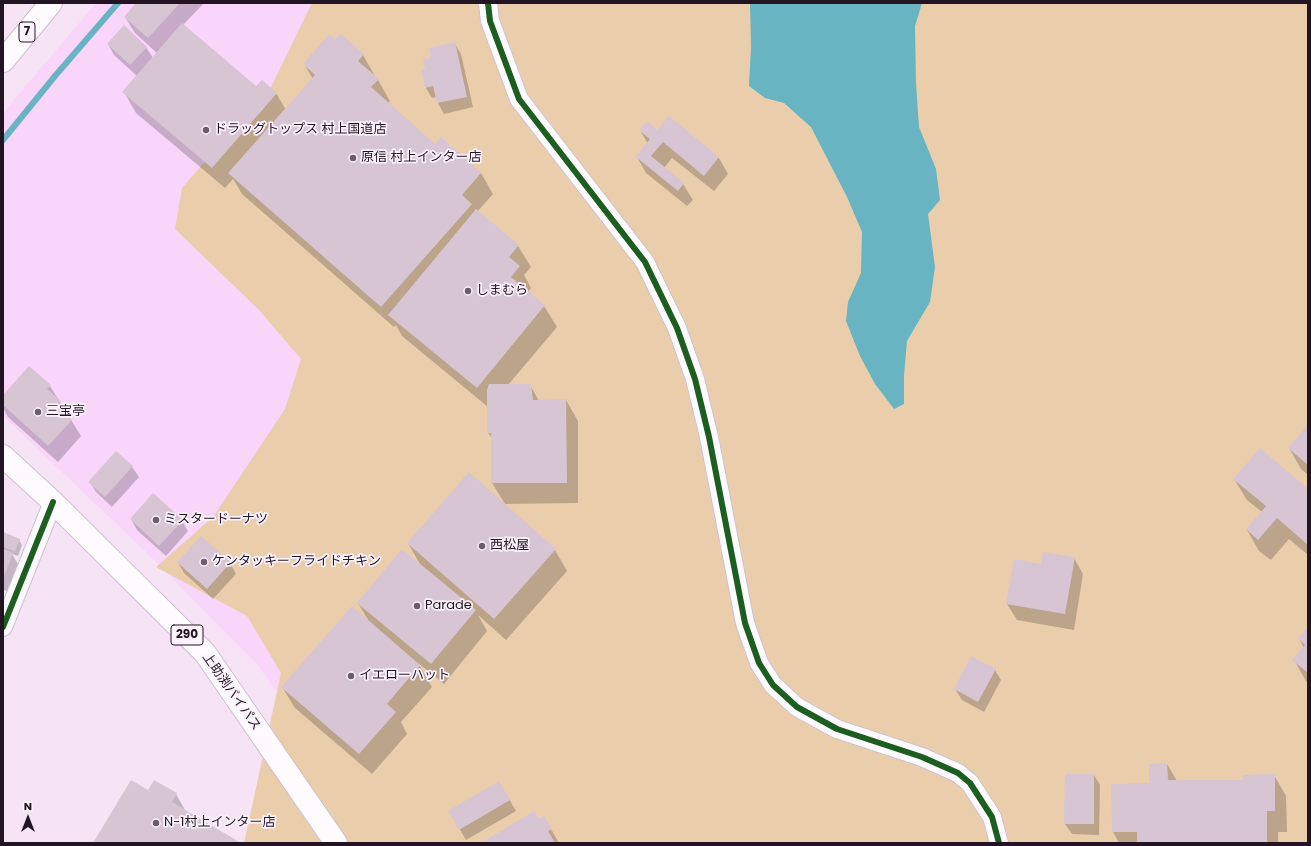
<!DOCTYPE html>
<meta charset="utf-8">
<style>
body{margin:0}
#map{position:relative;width:1311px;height:846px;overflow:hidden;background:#f6e3f6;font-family:Poppins,sans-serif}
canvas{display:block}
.frame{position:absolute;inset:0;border:4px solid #231424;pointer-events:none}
.north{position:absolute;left:8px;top:798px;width:40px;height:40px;-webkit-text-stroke:3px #fbf2fb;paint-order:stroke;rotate:0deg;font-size:11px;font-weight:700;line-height:16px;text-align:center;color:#231424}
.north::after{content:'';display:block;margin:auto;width:14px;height:18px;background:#231424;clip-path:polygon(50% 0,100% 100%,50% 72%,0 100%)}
</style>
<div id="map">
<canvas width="1311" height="846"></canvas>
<div class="frame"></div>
<div class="north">N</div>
</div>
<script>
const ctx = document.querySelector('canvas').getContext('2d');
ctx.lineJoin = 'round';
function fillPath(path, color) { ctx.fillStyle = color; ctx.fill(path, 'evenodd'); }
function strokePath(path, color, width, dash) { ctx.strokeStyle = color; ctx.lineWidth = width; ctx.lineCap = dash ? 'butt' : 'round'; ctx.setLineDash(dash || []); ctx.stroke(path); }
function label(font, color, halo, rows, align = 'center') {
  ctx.font = font + ' Poppins,"Noto Sans JP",sans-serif'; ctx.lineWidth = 3.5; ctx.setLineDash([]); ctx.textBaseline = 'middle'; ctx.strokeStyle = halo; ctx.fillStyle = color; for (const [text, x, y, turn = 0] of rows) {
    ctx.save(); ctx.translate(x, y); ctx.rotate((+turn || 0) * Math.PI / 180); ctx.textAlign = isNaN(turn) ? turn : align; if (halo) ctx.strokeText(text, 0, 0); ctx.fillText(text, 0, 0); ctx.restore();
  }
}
fillPath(new Path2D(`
 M96 3H322L356 805 257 664 141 547 3 416V113Z`), '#f8d5f9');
fillPath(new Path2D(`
 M312 3H1308V843H244L281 673 247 616 156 567 213 517 285 409 301 359 259 310 175 229 182 188 271 87Z`), '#eaceac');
fillPath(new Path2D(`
 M750 3H922L915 26 916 83 919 127 936 169 940 200 928 214 935 267 930 302 907 341 904 375V404L894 409 875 384 860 356 846 321 848 302 861 273 862 232 847 197 811 127 784 103 765 98 749 86 751 47Z`), '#68b4c2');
fillPath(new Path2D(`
 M138 3H204L183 25 256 88 276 93 286 110 313 79 304 64 335 41 363 55 375 76V77L378 80 390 101 388 103 435 145 481 173 493 194 477 212 518 246 531 267 524 275 531 288 528 292 544 306 557 327 508 385H530L539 401 566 400 578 421V503L505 504 492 483V439L488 432V407L402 336 396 325 394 327 242 194 233 179 225 188 136 113 124 92 137 76 114 55 108 44 146 47 153 58 157 53 135 33 125 17Z
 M455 44 461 54 473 107 444 114 438 103 436 97 432 98 426 88V70L432 58Z
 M669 118 719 158 728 174 714 191 672 158 664 168 683 184 693 200 687 206 646 173 637 157 648 144 640 130 658 131Z
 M50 386 81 436 58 462 8 417 3 408V396Z
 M1308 426V475L1301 469 1289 448Z
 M132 467 139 477 112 507 96 492 90 482Z
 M469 474 555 550 567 571 506 640 478 615 487 631 444 684 418 663 432 687 401 722 407 734 372 774 295 708 282 687 370 623 358 603 421 566 408 543Z
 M1234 479 1308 490V555L1289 539 1271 560 1259 551 1247 530 1262 512 1247 500Z
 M131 519 182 521 188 531 166 556 137 530Z
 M3 533 19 540 22 545 18 556 12 554 18 564 8 591 3 590Z
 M1074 558 1083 574 1074 630 1017 620 1007 604 1042 565Z
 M178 562 230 563 236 574 213 599 184 573Z
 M1308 628V683L1306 681 1294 660 1304 648 1299 638Z
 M995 670 1001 680 984 712 962 700 955 689Z
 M1167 764 1177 781H1244L1274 775 1286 796 1287 832H1278V843H1119L1113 832 1112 785 1150 784Z
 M1094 775 1100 785 1099 835 1072 834 1065 824Z
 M499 782 516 811 466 840 449 811Z
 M149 791 176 794 186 812 239 843H95Z
 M544 817 559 843H483L538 820Z`), '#0003');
strokePath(new Path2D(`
 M3 140 55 76 118 3`), '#68b4c2', 6);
fillPath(new Path2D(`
 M136 3H180L148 38 124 17Z
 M182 23 256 86 262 80 277 93 212 168 122 92Z
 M124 25 147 47 130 65 107 44Z
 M329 34 335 39 341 34 364 54 358 61 379 79 371 87 435 144 441 137 481 173 462 195 472 204 381 307 228 173 315 75 303 64Z
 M455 42 467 97 437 103 433 86 425 88 421 70 425 69 423 59 431 58 429 48Z
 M669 116 719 157 704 176 663 142 651 156 684 183 678 191 636 157 650 139 639 130 647 121 657 130Z
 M476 209 519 245 509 257 520 266 511 277 545 305 477 388 388 315Z
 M29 366 51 385 47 389 61 401 57 405 72 420 48 446 3 405V395Z
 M489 384H531L533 400 566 399 567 483H491V433H487V390Z
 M1308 425V465L1288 448Z
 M1260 448 1308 489V545L1277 518 1258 540 1246 529 1266 506 1233 479Z
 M116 451 133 466 105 497 88 482Z
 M469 472 556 549 494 619 407 543Z
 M153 493 183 520 159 546 130 519Z
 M3 532 20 539 15 551 3 547Z
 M201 536 231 562 207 589 177 562Z
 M3 549 13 553 3 579Z
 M402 549 476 610 431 664 357 603Z
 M1043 552 1075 557 1065 614 1006 604 1014 559 1041 564Z
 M352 606 420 665 387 704 396 712 359 754 281 687Z
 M1308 627V673L1292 660 1305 645 1298 638Z
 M971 656 996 669 978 702 954 689Z
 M1167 763 1168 780H1243V775L1275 774V811H1267V843H1137V832H1112L1111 784 1149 783V764Z
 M1065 774H1094V824H1064Z
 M131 780 148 790 154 780 177 793 172 802 241 843H93Z
 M499 781 510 800 459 830 448 811Z
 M534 811 539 819 544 816 552 829 548 831 555 843H481Z`), '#d7c5d3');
const minor = new Path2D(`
 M488 3 490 21 519 99 645 262 677 328 695 379 709 437 745 623 759 663 773 685 797 707 837 729 922 757 958 773 970 783 992 817 999 843
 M3 627 53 502`);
const trunk = new Path2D(`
 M3 61 51 3
 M3 456 53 502 205 653 336 843`);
strokePath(minor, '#cfc0d0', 20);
strokePath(trunk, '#cfc0d0', 24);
strokePath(minor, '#fefbfe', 18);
strokePath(trunk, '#fefbfe', 22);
strokePath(new Path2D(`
 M488 3 490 21 519 99 645 262 677 328 695 379 709 437 745 623 759 663 773 685 797 707 837 729 922 757 958 773 970 783 992 817 999 843
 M3 627 53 502`), '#1b5e20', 6);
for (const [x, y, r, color] of [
 [206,130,4,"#6d5c6e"],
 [353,158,4,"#6d5c6e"],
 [468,291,4,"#6d5c6e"],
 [38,412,4,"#6d5c6e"],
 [156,520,4,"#6d5c6e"],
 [482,546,4,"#6d5c6e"],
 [204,562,4,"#6d5c6e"],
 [417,606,4,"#6d5c6e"],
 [351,676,4,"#6d5c6e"],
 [156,823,4,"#6d5c6e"]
]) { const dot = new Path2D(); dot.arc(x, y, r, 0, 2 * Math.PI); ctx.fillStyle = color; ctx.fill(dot); strokePath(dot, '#fbf2fb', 1.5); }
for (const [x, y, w] of [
 [27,32,16],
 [187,635,32]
]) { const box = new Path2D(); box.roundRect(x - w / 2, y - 10, w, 20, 3); ctx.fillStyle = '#fbf2fb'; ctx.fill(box); strokePath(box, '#231424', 1); }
label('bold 12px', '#231424', null, [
 ["7",27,32],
 ["290",187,635]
]);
label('13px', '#231424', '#fbf2fb', [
 ["ドラッグトップス 村上国道店",214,130],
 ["原信 村上インター店",361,158],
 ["しまむら",476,291],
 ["三宝亭",46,412],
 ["ミスタードーナツ",164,520],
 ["西松屋",490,546],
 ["ケンタッキーフライドチキン",212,562],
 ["Parade",425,606],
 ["イエローハット",359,676],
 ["N-1村上インター店",164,823]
], 'left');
label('13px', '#231424', '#fbf2fb', [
 ["上助渕バイパス",231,692,55]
]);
</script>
